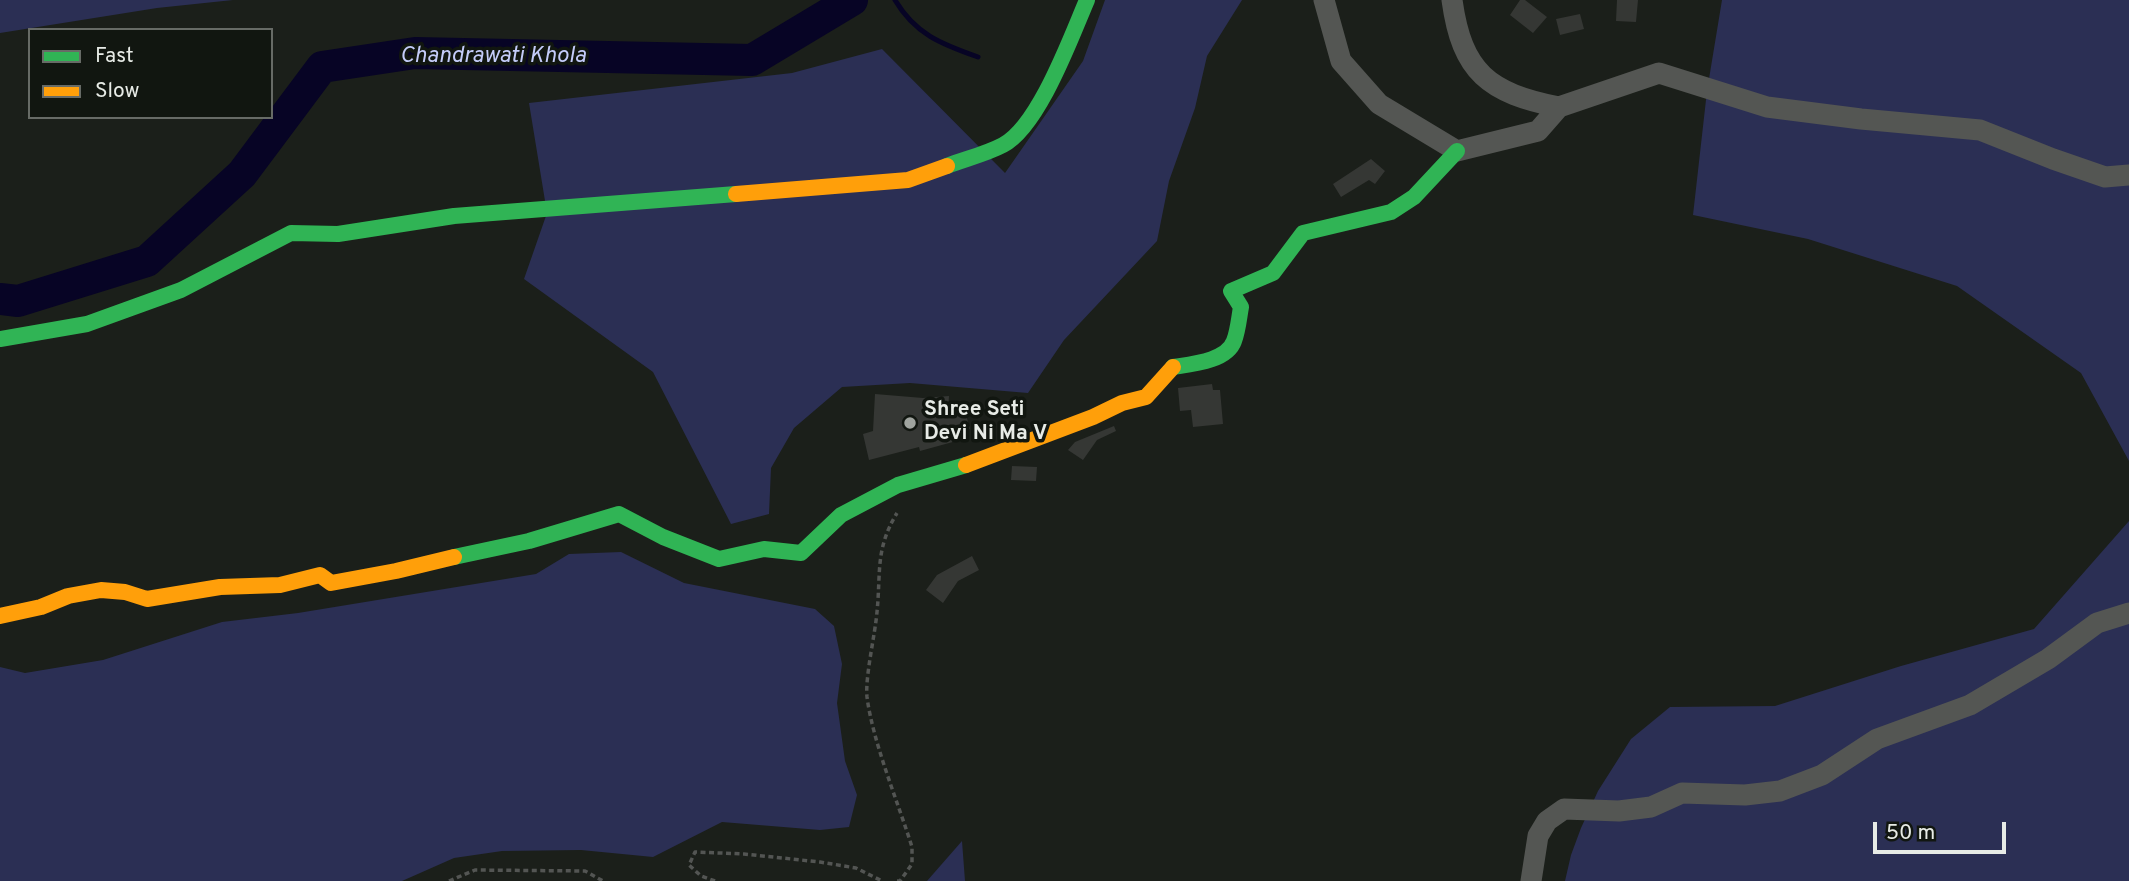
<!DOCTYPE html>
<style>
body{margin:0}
#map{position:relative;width:2129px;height:881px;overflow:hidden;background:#1b1f1a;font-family:Overpass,sans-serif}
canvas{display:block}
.legend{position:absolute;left:28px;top:28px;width:245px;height:91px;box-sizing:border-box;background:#111610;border:2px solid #676b66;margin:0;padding:9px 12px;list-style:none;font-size:21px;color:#e7ebe6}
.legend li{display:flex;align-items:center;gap:14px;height:35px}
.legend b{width:35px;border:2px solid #676b66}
.scale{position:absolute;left:1873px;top:822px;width:133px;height:32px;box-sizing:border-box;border:4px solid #e7ebe6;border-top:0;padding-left:9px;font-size:21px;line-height:24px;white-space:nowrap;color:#e7ebe6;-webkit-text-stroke:5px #111610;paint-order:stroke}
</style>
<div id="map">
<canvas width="2129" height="881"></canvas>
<ul class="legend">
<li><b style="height:9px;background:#30b455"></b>Fast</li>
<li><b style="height:9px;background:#ff9f0a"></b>Slow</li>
</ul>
<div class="scale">50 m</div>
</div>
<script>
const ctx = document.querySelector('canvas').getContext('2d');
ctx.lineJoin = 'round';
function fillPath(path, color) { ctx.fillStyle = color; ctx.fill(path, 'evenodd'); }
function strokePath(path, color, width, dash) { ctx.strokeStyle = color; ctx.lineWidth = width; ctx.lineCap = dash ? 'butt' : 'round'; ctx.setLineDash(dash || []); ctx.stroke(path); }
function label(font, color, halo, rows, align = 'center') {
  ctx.font = font + ' Overpass,sans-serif'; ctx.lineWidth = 7; ctx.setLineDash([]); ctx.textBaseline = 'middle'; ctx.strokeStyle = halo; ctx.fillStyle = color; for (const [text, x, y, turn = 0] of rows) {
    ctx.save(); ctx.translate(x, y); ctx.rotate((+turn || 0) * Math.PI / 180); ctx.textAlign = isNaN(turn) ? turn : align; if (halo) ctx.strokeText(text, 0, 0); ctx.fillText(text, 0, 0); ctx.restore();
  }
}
fillPath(new Path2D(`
 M0 0H233L157 8 0 33Z
 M1105 0H1242L1207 56 1195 108 1169 181 1157 241 1064 340 1028 393 910 383 842 387 794 428 771 468 769 514 731 524 653 372 524 279 547 213 529 103 792 73 882 49 1005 173 1083 61Z
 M1722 0H2129V461L2081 373 1957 286 1808 239 1693 215 1707 91Z
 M2129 521V881H1565L1571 855 1581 828 1598 791 1631 739 1670 707 1775 706 1901 666 2034 629Z
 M621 552 684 583 815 609 834 626 842 664 837 703 845 761 857 795 849 827 820 830 722 822 653 857 581 850 502 851 454 858 402 881H0V667L25 673 103 660 222 622 298 613 536 574 569 554Z
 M962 841 965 881H927Z`), '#2b2f54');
strokePath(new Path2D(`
 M895 0C915 34 941 44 978 57`), '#070425', 5);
strokePath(new Path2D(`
 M0 299 18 301 147 261 242 174 322 67 415 53 752 60 852 0`), '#070425', 32);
fillPath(new Path2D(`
 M1520 0H1525L1547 17 1533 33 1510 15Z
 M1617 0H1638L1636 22 1616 21Z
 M1580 14 1584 29 1560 35 1556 19Z
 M1371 159 1385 171 1375 184 1369 180 1341 197 1333 184Z
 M1212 384 1213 390H1220L1223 424 1193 427 1191 410 1180 411 1178 388Z
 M875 394 923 398 949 396 948 412 964 408 970 429 958 432 960 440 920 451 919 447 869 460 863 434 873 431Z
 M1114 426 1116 431 1097 440 1083 460 1068 450 1075 442Z
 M1012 466 1037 467 1036 481 1011 480Z
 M972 556 979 570 958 581 943 603 926 590 937 575Z`), '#353734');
strokePath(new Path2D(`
 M449 881 475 870 585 871 603 881
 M715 881 701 876 689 865 695 852 744 854 820 862 856 868 882 881
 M897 881H900L912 864V847C898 802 873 743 867 697 865 677 875 635 877 612 881 572 875 549 897 513`), '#535553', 3.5, [5, 3.5]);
strokePath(new Path2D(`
 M1324 0 1341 61 1379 104 1457 151 1538 131 1559 107 1659 73 1767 107 1861 119 1980 130 2053 159 2105 177 2129 175
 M1452 0C1462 73 1489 93 1559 107
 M1531 881 1538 836 1547 821 1564 809 1619 811 1651 807 1682 793 1745 795 1780 791 1822 775 1877 739 1970 705 2048 659 2097 623 2129 613`), '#545653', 21);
strokePath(new Path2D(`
 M947 166C965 159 986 154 1003 145 1039 126 1071 37 1087 0
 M0 339 87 324 181 290 291 233 338 234 454 216 736 194
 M1173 367C1192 364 1227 361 1234 341 1238 331 1239 318 1241 307L1231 291 1273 273 1303 233 1391 212 1414 197 1457 151
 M454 557 529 541 619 514 663 537 719 559 764 549 801 553 841 515 898 485 966 465`), '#30b455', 16);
strokePath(new Path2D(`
 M736 194 908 180 947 166
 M966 465 1093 417 1122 403 1146 397 1173 367
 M0 616 41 607 68 596 101 590 125 592 147 599 220 587 280 585 320 575 331 583 396 571 454 557`), '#ff9f0a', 16);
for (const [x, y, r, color] of [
 [910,423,7,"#a0a49f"]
]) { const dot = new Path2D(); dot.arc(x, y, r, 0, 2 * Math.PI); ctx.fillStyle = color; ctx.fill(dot); strokePath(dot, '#111610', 2.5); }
label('bold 21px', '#e7ebe6', '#111610', [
 ["Shree Seti",924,411],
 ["Devi Ni Ma V",924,435]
], 'left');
label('italic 23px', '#c4ccf9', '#111610', [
 ["Chandrawati Khola",493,57]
]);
</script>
